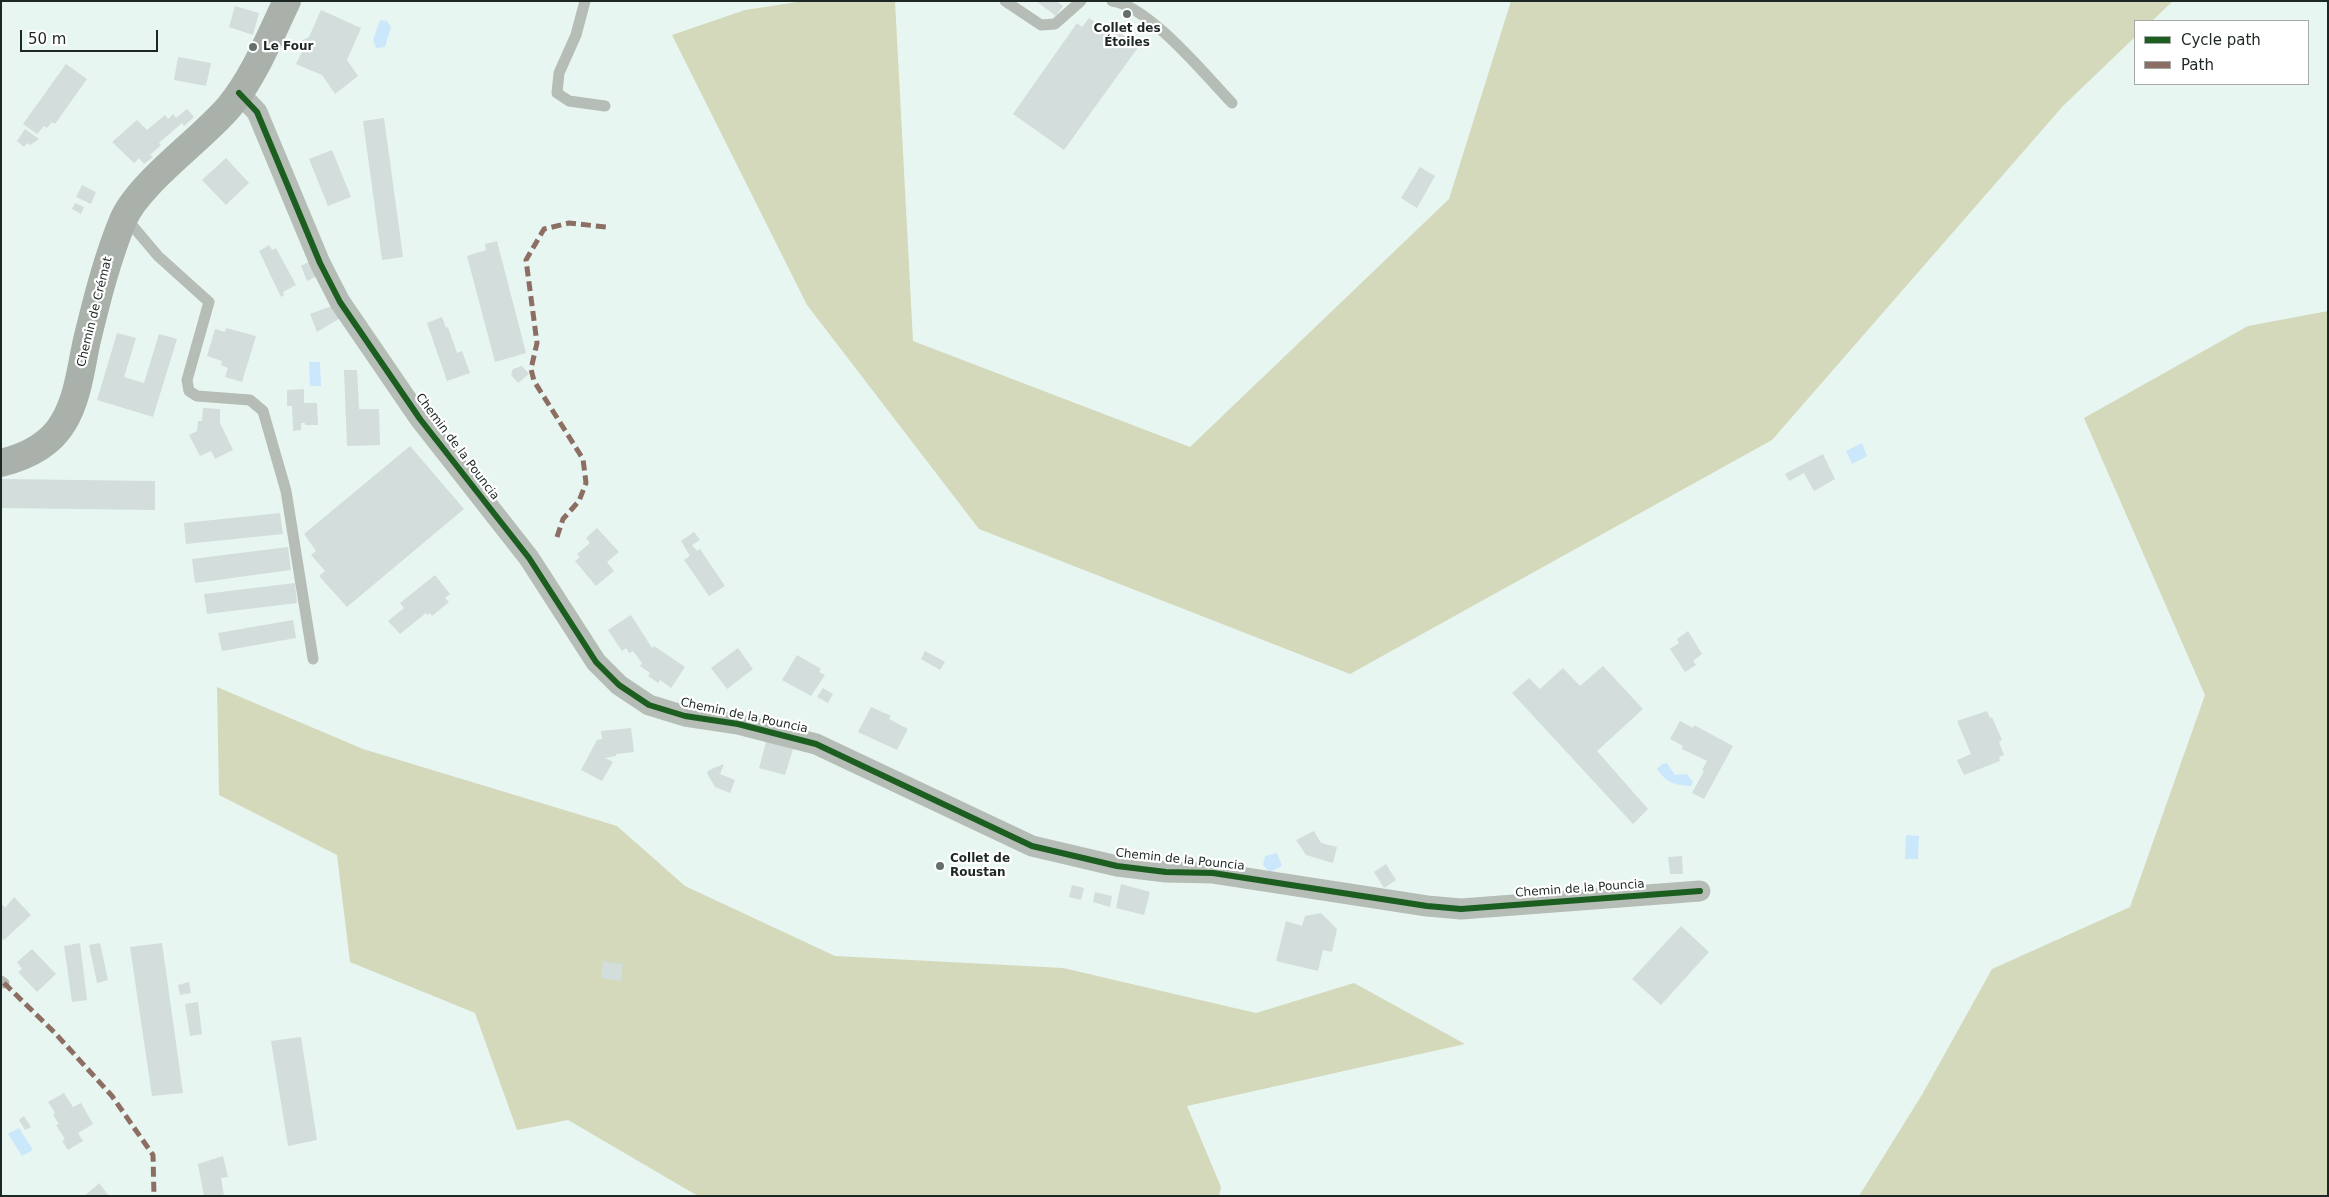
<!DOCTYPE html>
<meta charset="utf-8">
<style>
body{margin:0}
#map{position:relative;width:2329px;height:1197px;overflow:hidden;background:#e8f6f2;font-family:"DejaVu Sans",sans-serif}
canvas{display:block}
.frame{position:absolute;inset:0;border:2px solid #1d2724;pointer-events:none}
.legend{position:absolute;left:2134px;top:20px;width:175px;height:65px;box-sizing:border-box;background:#fff;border:1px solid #a5a9a7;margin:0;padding:6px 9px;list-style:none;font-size:15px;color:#1d2724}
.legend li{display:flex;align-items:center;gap:10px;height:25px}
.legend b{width:25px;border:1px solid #a5a9a7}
.scale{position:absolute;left:20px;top:30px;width:138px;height:22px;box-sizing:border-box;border:2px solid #1d2724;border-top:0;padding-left:6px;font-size:15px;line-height:18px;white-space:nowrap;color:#1d2724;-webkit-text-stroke:4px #fff;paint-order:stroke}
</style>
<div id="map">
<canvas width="2329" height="1197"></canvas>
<div class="frame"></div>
<ul class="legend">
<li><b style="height:6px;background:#1b5e20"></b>Cycle path</li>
<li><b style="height:6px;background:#8d6e63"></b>Path</li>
</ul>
<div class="scale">50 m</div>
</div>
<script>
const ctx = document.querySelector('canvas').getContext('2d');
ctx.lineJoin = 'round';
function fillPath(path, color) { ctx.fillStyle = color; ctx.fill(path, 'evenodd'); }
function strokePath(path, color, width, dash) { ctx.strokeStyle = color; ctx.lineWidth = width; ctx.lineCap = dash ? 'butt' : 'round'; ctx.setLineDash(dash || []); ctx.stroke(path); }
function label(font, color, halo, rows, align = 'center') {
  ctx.font = font + ' "DejaVu Sans",sans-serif'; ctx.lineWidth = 4.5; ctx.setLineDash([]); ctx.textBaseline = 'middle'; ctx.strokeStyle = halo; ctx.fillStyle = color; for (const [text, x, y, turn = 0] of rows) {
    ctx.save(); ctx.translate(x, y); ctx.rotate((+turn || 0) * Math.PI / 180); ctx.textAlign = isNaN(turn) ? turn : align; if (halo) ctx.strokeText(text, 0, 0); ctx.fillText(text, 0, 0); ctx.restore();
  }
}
fillPath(new Path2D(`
 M804 1H895L913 341 1190 447 1449 199 1511 1H2173L2152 21H2135V37L2063 106 1772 440 1350 674 979 529 807 305 672 35 745 10Z
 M2328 311V1196H1859L1923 1093 1992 969 2130 907 2205 695 2084 418 2248 326Z
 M217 687 363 749 617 826 685 886 835 956 1063 968 1256 1013 1354 983 1465 1044 1187 1106 1221 1187 1219 1196H698L568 1120 517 1130 475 1013 350 962 337 855 219 795Z`), '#d3d9ba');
fillPath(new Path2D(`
 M380 20 387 21 391 27 385 47 376 48 373 40Z
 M309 362H320L321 386H310Z
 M1862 443 1867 456 1852 464 1846 451Z
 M1667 763 1675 775 1687 774 1693 782 1691 786C1674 785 1667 783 1657 769L1662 764Z
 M1906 835 1919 836 1918 859H1905Z
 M1277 853 1282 866 1270 872 1263 865 1265 856Z
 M19 1128 33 1150 22 1156 8 1134Z`), '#cbe7fb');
fillPath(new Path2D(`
 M1036 1H1056L1063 6 1056 16Z
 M235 6 259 13 253 35 229 27Z
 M321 10 361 28 347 60 358 76 335 94 322 75 296 64 305 46 301 41 309 37Z
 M1089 18 1110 33 1113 28 1139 46 1064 150 1013 114 1077 23 1082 27Z
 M178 57 211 63 206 86 174 80Z
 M66 64 87 79 55 124 52 122 47 128 44 126 37 134 23 124Z
 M187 109 194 117 184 126 182 123 159 143 161 145 150 155 153 157 144 164 139 158 134 163 112 142 137 120 147 130 165 115 168 119 173 114 176 118Z
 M384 118 403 257 382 260 363 121Z
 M25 129 39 139 30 145 27 143 24 147 17 141Z
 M332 150 351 197 328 206 309 159Z
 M226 158 249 183 226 205 202 180Z
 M1420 167 1435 176 1417 208 1401 198Z
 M82 185 96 192 91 204 76 197Z
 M75 203 84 207 81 214 72 209Z
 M497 241 526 353 495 362 467 256 486 250 485 244Z
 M269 245 272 250 276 248 296 285 283 292 284 295 281 297 259 251Z
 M310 261 317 276 307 281 301 266Z
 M337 304 342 317 317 332 310 314Z
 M442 317 446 328 448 327 457 353 462 351 470 373 447 381 427 323Z
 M226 328 256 336 242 382 225 377 228 368 221 365 222 361 207 356 215 329 225 332Z
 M117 333 136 338 124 377 144 383 159 334 177 339 153 417 97 400Z
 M522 366 529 374 518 383 511 375 513 369Z
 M344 370H357L359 409H379L380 445 347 446Z
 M304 389V403H317L318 425H305V423H301V430L293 431 292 406H287V390Z
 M203 408 220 409V423L233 450 215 459 211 451 200 456 189 435 197 431 198 421H202Z
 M410 446 464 509 347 607 319 576 325 571 311 555 316 551 304 534Z
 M1823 454 1835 479 1814 491 1804 473 1789 481 1785 474Z
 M1 479 155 481V510L1 508Z
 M280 513 283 534 186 544 184 523Z
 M597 528 619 552 607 562 614 571 596 586 575 561 580 557 577 554 590 543 586 538Z
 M694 532 700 540 692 545 697 551 700 549 725 586 709 596 684 560 690 556 681 541Z
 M288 547 291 570 195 583 192 559Z
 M435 575 450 594 445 598 449 602 432 616 430 613 427 615 426 613 400 634 388 621 404 608 400 603Z
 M295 583 297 603 207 614 204 594Z
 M631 615 652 648 654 646 685 667 671 688 660 680 658 683 648 676 650 673 640 666 642 663 633 651 629 653 626 648 622 651 608 630Z
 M293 620 296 638 222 651 218 633Z
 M1688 631 1702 654 1693 661 1696 665 1685 672 1670 649 1679 643 1677 639Z
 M738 648 753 669 727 689 711 668Z
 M925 651 945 662 940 670 921 659Z
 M797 655 821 669 819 672 825 675 811 696 782 680Z
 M1603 666 1643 709 1597 751 1648 809 1633 824 1512 693 1529 678 1540 689 1563 668 1580 686Z
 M823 688 833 694 828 703 817 697Z
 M871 707 891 716 889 719 908 729 897 750 858 732Z
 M1987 711 1990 718 1992 717 2002 740 1999 742 2004 755 1999 757 2000 761 1964 775 1957 760 1971 754 1957 721Z
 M1680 721 1693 728 1694 725 1733 746 1704 799 1692 793 1704 771 1702 770 1707 761 1682 749 1683 746 1670 739Z
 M631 728 634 752 616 754V756L605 758 613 762 602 781 581 770 597 740 602 739 601 731Z
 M767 738 794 746 785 775 759 768Z
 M724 764 720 774 735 780 730 793 715 787 707 773 709 770Z
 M1314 831 1321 843 1337 847 1333 863 1306 855 1296 840Z
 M1682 856 1683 874H1670L1668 857Z
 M1386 864 1396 880 1384 888 1374 872Z
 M1121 884 1150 892 1144 915 1116 908Z
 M1072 885 1084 888 1081 900 1069 897Z
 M1095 892 1112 896 1110 907 1093 902Z
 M14 897 31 915 4 940 1 937V903L5 908Z
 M1321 913 1337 929 1332 952 1323 950 1318 971 1276 961 1286 921 1302 926 1305 916Z
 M1681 926 1709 952 1661 1005 1632 979Z
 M80 943 87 1000 72 1002 64 946Z
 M100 943 108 980 97 983 89 945Z
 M162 943 183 1093 152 1096 130 947Z
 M32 949 56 974 37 992 18 972 22 969 17 962Z
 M603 961 623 964 621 981 601 978Z
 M189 982 191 993 180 995 178 985Z
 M198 1002 202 1034 190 1036 185 1004Z
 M301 1037 317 1140 288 1146 271 1041Z
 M64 1093 73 1107 81 1103 93 1124 78 1133 83 1141 68 1150 62 1141 65 1139 56 1125 59 1124 53 1115 55 1113 48 1102Z
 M24 1116 31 1127 25 1130 19 1120Z
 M223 1156 228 1177 221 1178 224 1196H204L198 1164Z
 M99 1183 109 1196H84L95 1187Z`), '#d2dddc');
strokePath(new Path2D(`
 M585 1 576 35 559 73 557 93 569 101 605 106
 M1005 1 1041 25 1055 24 1081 1
 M1112 1C1149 6 1206 76 1232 103
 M125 217 158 256 209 302 187 380 189 391 197 396 250 400 263 411 286 491 313 659
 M1 981 4 983`), '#b6bcb6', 11);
strokePath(new Path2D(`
 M239 93 257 112 320 263 340 302 420 419 529 558 596 662 619 685 649 705 685 716 738 724 816 744 1032 846 1117 866 1166 872 1213 873 1427 906 1461 909 1700 891`), '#b6bcb6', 21);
strokePath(new Path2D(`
 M1 463C25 457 50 445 63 423 78 399 81 367 87 340 97 299 107 259 123 220 139 183 201 140 229 107 254 77 270 36 287 1`), '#a9b1aa', 28);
strokePath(new Path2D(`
 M557 537 563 519 579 501 586 483 583 459 534 381 531 369 537 343 526 260 544 229 569 223 606 227
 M4 983 55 1033 112 1096 153 1155 154 1196`), '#8d6e63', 5, [10, 5]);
strokePath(new Path2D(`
 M239 93 257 112 320 263 340 302 420 419 529 558 596 662 619 685 649 705 685 716 738 724 816 744 1032 846 1117 866 1166 872 1213 873 1427 906 1461 909 1700 891`), '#1b5e20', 6);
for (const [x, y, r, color] of [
 [1127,14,5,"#646f6c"],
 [253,47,5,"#646f6c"],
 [940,866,5,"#646f6c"]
]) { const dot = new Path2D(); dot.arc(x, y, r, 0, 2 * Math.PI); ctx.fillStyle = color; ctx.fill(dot); strokePath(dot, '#fff', 2); }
label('bold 12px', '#1d2724', '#fff', [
 ["Collet des",1127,29,"center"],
 ["Étoiles",1127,43,"center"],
 ["Le Four",263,47],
 ["Collet de",950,859],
 ["Roustan",950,873]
], 'left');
label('12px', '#1d2724', '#fff', [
 ["Chemin de Crémat",95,312,-76],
 ["Chemin de la Pouncia",457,447,53],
 ["Chemin de la Pouncia",744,716,12],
 ["Chemin de la Pouncia",1180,860,6],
 ["Chemin de la Pouncia",1580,889,-4]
]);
</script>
